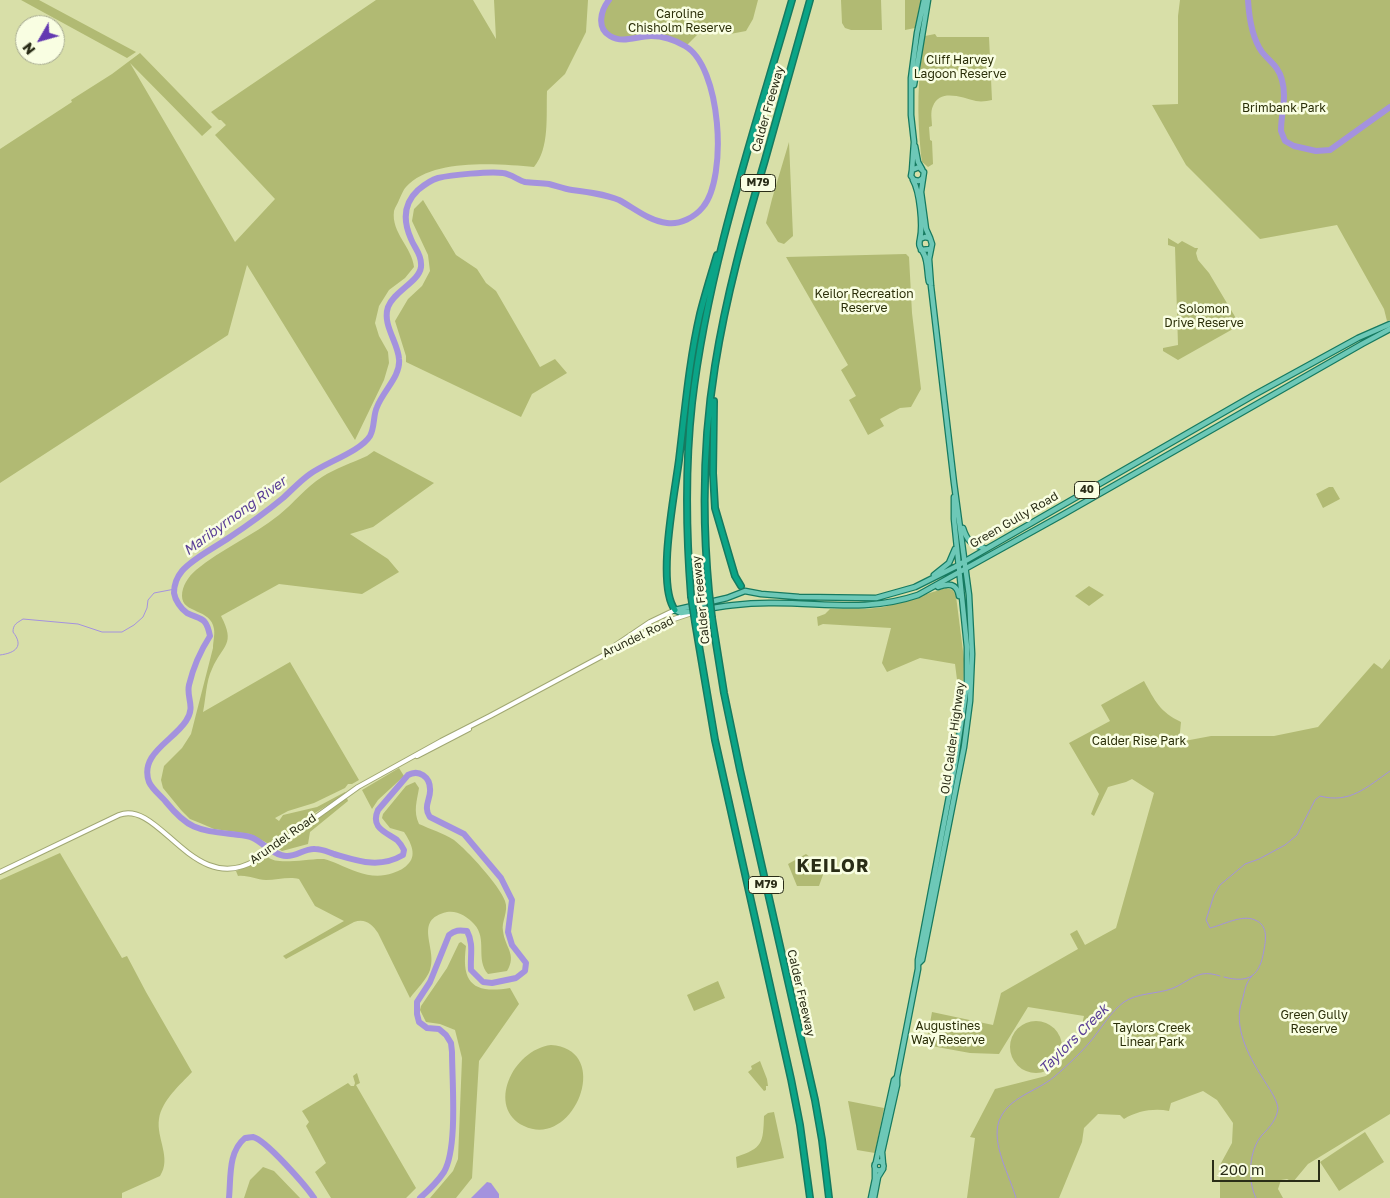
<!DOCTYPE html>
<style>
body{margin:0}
#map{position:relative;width:1390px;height:1198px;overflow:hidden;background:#d8dfa8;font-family:"Golos Text",sans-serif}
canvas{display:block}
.north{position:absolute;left:15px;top:15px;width:50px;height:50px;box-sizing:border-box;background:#f9fee2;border:1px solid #a6aa91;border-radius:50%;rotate:232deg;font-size:14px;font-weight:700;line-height:20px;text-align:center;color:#2a2d17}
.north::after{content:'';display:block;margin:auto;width:18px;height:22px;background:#6339b1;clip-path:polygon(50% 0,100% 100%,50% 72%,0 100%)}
.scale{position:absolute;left:1212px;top:1160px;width:108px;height:22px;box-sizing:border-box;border:2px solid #2a2d17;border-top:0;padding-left:6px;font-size:15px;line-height:18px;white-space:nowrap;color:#2a2d17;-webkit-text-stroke:4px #f9fee2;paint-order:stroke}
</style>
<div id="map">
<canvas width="1390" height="1198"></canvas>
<div class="north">N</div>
<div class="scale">200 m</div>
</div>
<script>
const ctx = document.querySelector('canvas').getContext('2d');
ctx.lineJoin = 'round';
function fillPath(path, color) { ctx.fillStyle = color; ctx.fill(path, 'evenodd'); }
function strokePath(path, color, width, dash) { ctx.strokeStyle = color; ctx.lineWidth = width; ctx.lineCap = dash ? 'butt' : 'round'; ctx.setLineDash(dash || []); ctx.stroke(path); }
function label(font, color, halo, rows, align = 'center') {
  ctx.font = font + ' "Golos Text",sans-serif'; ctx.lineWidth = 5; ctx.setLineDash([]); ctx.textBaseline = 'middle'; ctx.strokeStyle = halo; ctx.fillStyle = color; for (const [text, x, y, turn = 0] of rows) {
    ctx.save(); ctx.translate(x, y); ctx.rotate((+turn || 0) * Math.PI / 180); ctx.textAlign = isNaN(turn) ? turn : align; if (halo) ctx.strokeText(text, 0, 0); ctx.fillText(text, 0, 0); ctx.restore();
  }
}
fillPath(new Path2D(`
 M21 0H39L136 52 127 58Z
 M376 0H473L496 39 494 0H588L586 32 565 74 547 91C546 115 550 148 534 167 499 164 432 158 406 187 403 190 401 196 399 200 398 203 395 207 394 211 391 233 412 247 414 267L405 278 389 290 379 306 375 323 379 336 388 352 389 363 384 380 355 440 247 265 228 335 0 483V149L72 102 71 100 112 74 140 53 212 127 202 136 130 63 235 242 275 199 215 135 226 125 221 120H219L211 112Z
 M609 0H758L753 19 746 31 730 34 720 30 710 33 705 31 698 34 686 46C674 41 662 36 649 36 640 36 631 40 622 40 598 38 597 15 609 0Z
 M841 0H881L882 30H851L845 28 842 23Z
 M905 0H921L915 28 905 30Z
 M1180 0H1390V320L1387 321 1384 309 1337 225 1260 239 1186 165 1152 105 1178 104V16Z
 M935 34 937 37H989L992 100C987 101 982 102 976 101 963 98 940 88 933 106 930 112 932 120 932 126L929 127 930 140 932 141 933 164 928 167 922 162 921 155C917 115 917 77 925 36Z
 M789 142 793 236 784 244 778 242 766 223 772 199Z
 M423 200 456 255 477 269 486 283 496 291 540 367 555 359 567 373 532 394 521 417 406 362V356L395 321 408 299 422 286 430 271 428 255 412 221 414 209Z
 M1168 238 1178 244 1182 241 1195 248H1198L1196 253 1198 260 1209 273 1240 325 1178 360 1163 351V348L1178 345 1175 247 1168 245Z
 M906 254 909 257 912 313 921 389 911 407 900 408 880 419 884 426 868 435 849 400 856 396 841 370 848 365 786 257Z
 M374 451 434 483 373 527 350 534 388 559 399 572 362 594 279 584 221 616C236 645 223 644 212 669 206 681 206 698 203 712L290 662 359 780 352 784H348L345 788 314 803 288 811 275 818 279 821 283 815 317 807 345 792 346 794 310 816 285 835 290 839 345 799 347 798 348 801 310 832 308 844 282 851 250 834 214 829 200 823 190 819 181 810 163 788 161 780 164 766 182 748 191 734 213 648C213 642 215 635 214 629 211 608 182 614 182 596 182 586 188 577 196 570 221 549 253 536 279 515 294 503 306 487 322 477 336 468 352 463 367 456Z
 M1329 487H1333L1340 499 1323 508 1316 494Z
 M1089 586 1104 595 1089 606 1075 596Z
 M946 588 953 590 956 596 964 659 963 686 956 751 953 755H950L959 695 955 664 920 658 887 672 882 663 891 628 823 624 818 626 817 617 825 614 830 609H866L884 607Z
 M1390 659V1114L1308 1164 1293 1182 1287 1179 1281 1180 1278 1189 1283 1198H1220V1165L1232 1143 1233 1123 1217 1100 1203 1091 1171 1103 1169 1111C1154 1108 1137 1111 1124 1119L1120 1115 1098 1114 1084 1128 1082 1142 1059 1198H967L975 1138 970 1137 995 1089 1046 1076 1077 1046 1084 1016 1028 1007 999 1054 970 1053 926 1045 932 1012 993 1025 1001 993 1078 949 1070 934 1077 930 1085 945 1116 928 1154 793 1132 779 1126 782 1108 787 1094 816 1091 814 1099 794 1069 743 1110 721 1101 705 1144 681C1155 701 1160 712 1181 722L1179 742 1211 736H1274L1318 727 1374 663 1382 669Z
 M399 768 404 776 378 800 372 809 362 790Z
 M415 782 419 788C417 801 413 811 419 824 430 829 443 833 454 840 467 850 500 886 505 901 509 911 501 922 503 931 505 948 517 954 507 971L488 974C475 959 488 939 474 924 468 917 457 910 447 912 412 920 438 948 430 970 427 979 416 990 410 998L378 933C372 924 365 918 354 922L286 959 283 956 344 921 315 906 299 879C289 876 277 880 266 880 256 880 249 875 238 876L236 871 255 864 268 857C277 866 309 858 324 859 329 860 333 862 338 864 356 872 373 880 393 873 399 871 405 868 409 863 417 854 410 841 404 832L390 828 382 818 383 814 406 786Z
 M60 853 122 958 127 956 146 992 192 1072C180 1085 162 1100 159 1119 156 1138 172 1158 160 1176L122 1193V1198H0V880Z
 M806 854 825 869 819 886H797L788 864Z
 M461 942 466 946C461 983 473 994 510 988L519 1004 479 1061 472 1178 456 1198H430L453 1171 458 1159 462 1058 455 1030 440 1024 426 1022 420 1010 421 1006 447 968 459 943Z
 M718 981 725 998 694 1011 687 995Z
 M1010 1047a26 26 0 1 1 52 0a26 26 0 1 1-52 0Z
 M551 1045C614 1049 574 1150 524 1126 486 1108 512 1050 551 1045Z
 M760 1061 767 1079 768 1086H766V1090L764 1091 748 1072 752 1069 751 1066Z
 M357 1073 360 1083 356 1085 416 1188 406 1198H331L315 1172 326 1163 306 1126 309 1122 302 1111 348 1083 351 1086H354L355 1083 353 1076Z
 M848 1101 884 1108 875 1153 857 1150Z
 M774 1112 784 1158 737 1168 736 1157C763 1148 763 1143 764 1116L768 1113Z
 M1365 1132 1384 1162 1339 1191 1320 1162Z
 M263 1167 274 1171 300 1198H244L250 1180Z`), '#b1ba73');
fillPath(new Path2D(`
 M487 1182 491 1183 499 1194V1198H471Z`), '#a492de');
strokePath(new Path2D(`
 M0 655C16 653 24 646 13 632 13 624 17 623 23 619L78 624 102 632H122L134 625 143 617 147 608 148 600 154 593 175 589
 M1252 976C1245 983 1245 991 1242 1001 1233 1026 1248 1055 1262 1077 1268 1087 1276 1097 1278 1108 1277 1119 1270 1127 1262 1135 1249 1150 1247 1180 1256 1198
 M1224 977C1250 984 1260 975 1264 950 1266 939 1268 925 1255 920 1242 914 1223 925 1210 928L1206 920 1214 895 1220 885 1245 864 1259 859 1285 845 1297 835 1315 800 1320 796C1350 804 1367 787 1390 771
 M1016 1198C1010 1176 991 1144 999 1121 1008 1097 1036 1092 1054 1077 1067 1066 1084 1050 1094 1037 1104 1024 1111 1012 1124 1002 1137 993 1156 994 1171 989 1182 985 1190 977 1202 974 1208 973 1214 974 1220 976`), '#a492de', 1);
strokePath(new Path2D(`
 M1248 0C1249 17 1252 38 1262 52 1270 62 1279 67 1282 80 1287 98 1281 113 1281 131L1285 141 1294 146 1316 151 1330 150 1390 107
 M229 1198C231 1177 228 1152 245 1138 248 1138 250 1137 253 1137 266 1140 306 1186 314 1198
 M420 1198C428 1191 438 1181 444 1172 458 1148 452 1081 452 1052L451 1043 446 1035 439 1029 427 1028 419 1022 417 1014V1002L430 982 449 935C455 930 459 930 467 931 474 944 470 956 471 970L483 982 492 983 516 978 525 971 526 963 512 945 508 932 512 900 501 878 464 834 430 817C428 814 427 813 427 809 426 803 431 796 430 789 430 777 419 769 408 775L378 810C370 828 386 832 397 840 400 843 402 846 404 850L403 855C379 869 358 861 334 854 328 852 322 849 315 849 305 848 296 857 286 856 275 856 263 843 253 838 247 835 238 835 231 834 197 830 188 829 166 802 161 796 152 789 149 782 139 754 173 741 186 721 196 706 186 698 189 685 193 668 201 650 210 636 206 616 201 620 187 613 181 609 175 600 174 593 174 586 177 577 182 571 193 558 216 547 230 537 248 525 266 512 283 498 292 490 300 481 310 474 325 463 361 451 370 436 375 427 373 415 377 407 383 391 401 376 399 359 398 342 382 325 388 307 394 291 419 282 421 267 422 255 415 249 411 239 403 221 403 204 418 190 424 185 431 180 438 178 451 175 490 171 503 173 511 174 518 180 525 182 533 183 541 183 549 184 557 186 564 189 572 190 588 192 604 194 619 200 634 208 649 221 667 223 680 225 695 217 703 207 728 177 721 66 685 46 675 40 662 36 651 36 637 36 623 44 610 36 596 28 601 10 609 0`), '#a492de', 6);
const secondary = new Path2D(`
 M610 649 650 622 675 610
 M490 716 649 631 668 621 692 613
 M417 756 469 729
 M0 872 119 815C160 799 193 898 256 860L358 787 441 741 490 716`);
const primary = new Path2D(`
 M914 85 928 0
 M915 146 918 162 922 169
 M912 170 914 142 911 115V78L917 33 924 0
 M923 178 919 181 914 180 911 176 912 170 919 167 924 172 921 192 926 229 930 238
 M913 180C920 192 923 226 920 239
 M921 250 931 249 932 244 930 238 925 237 920 239C918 247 921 248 924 254 928 262 927 273 929 282
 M963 528C967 541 971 544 984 548
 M934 575 949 563 955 549
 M938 587C948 583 957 583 959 596
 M675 610 727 598 745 591 761 594 799 597 876 598 915 587 955 567 1254 395 1358 338 1390 324
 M675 610 681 613C713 608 737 603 769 603 822 602 865 613 918 595L1064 514 1362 344 1390 329
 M919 963 922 960 964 747 970 701 972 654 969 595 954 483 931 286 929 259 931 249
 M874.5 1166a4.5 4.5 0 1 1 9 0a4.5 4.5 0 1 1-9 0Z
 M876 1162 894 1080 897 1077 918 969V960L955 765 967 684V647L954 519V497
 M883 1164 882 1152 897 1085V1077
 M871 1198 875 1179V1169
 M874 1198 878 1177 883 1169`);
const highway = new Path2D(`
 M714 401 713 473 715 508 735 576 741 586
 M709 592C702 517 703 441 715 366 726 296 745 228 765 160 780 107 795 53 810 0
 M691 596C686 532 685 467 692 403 708 266 754 132 792 0
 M675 610C656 585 675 492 679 460 685 411 689 362 700 314 705 294 711 275 717 255
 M712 618 724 693 740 770 815 1100 822 1140 829 1198
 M695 622 715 740 791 1079 800 1125 810 1198`);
strokePath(secondary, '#a0a772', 6);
strokePath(primary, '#167a60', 7);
strokePath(highway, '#167a60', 8);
strokePath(secondary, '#fff', 4);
strokePath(primary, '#6dc8b7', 4.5);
strokePath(highway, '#0ba487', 5);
const highwayBridge = new Path2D(`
 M709 592 712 618
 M691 596 695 622`);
strokePath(highwayBridge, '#167a60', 8, []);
strokePath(highwayBridge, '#0ba487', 5);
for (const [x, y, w] of [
 [758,183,35],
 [1087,490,25],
 [766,885,35]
]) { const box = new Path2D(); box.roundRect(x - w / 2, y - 8.5, w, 17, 4); ctx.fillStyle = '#f9fee2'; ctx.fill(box); strokePath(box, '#2a2d17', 1); }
label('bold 11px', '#2a2d17', null, [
 ["M79",758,183],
 ["40",1087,490],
 ["M79",766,885]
]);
label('12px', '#2a2e08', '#f9fee2', [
 ["Caroline",680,14],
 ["Chisholm Reserve",680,28],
 ["Cliff Harvey",960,60],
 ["Lagoon Reserve",960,74],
 ["Brimbank Park",1284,108],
 ["Keilor Recreation",864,294],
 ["Reserve",864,308],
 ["Solomon",1204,309],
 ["Drive Reserve",1204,323],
 ["Calder Rise Park",1139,741],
 ["Green Gully",1314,1015],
 ["Reserve",1314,1029],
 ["Augustines",948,1026],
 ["Way Reserve",948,1040],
 ["Taylors Creek",1152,1028],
 ["Linear Park",1152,1042]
]);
label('12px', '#2a2d17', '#f9fee2', [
 ["Calder Freeway",768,109,-74],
 ["Green Gully Road",1014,520,-30],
 ["Calder Freeway",701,600,-96],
 ["Arundel Road",638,637,-26],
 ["Old Calder Highway",953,738,-82],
 ["Arundel Road",283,839,-35],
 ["Calder Freeway",801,993,77]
]);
label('italic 14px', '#593d96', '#f9fee2', [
 ["Maribyrnong River",235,516,-36],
 ["Taylors Creek",1074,1039,-45]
]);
ctx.letterSpacing = '1px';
label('bold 18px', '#2a2d17', '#f9fee2', [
 ["KEILOR",833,866]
]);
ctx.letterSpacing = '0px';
</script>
